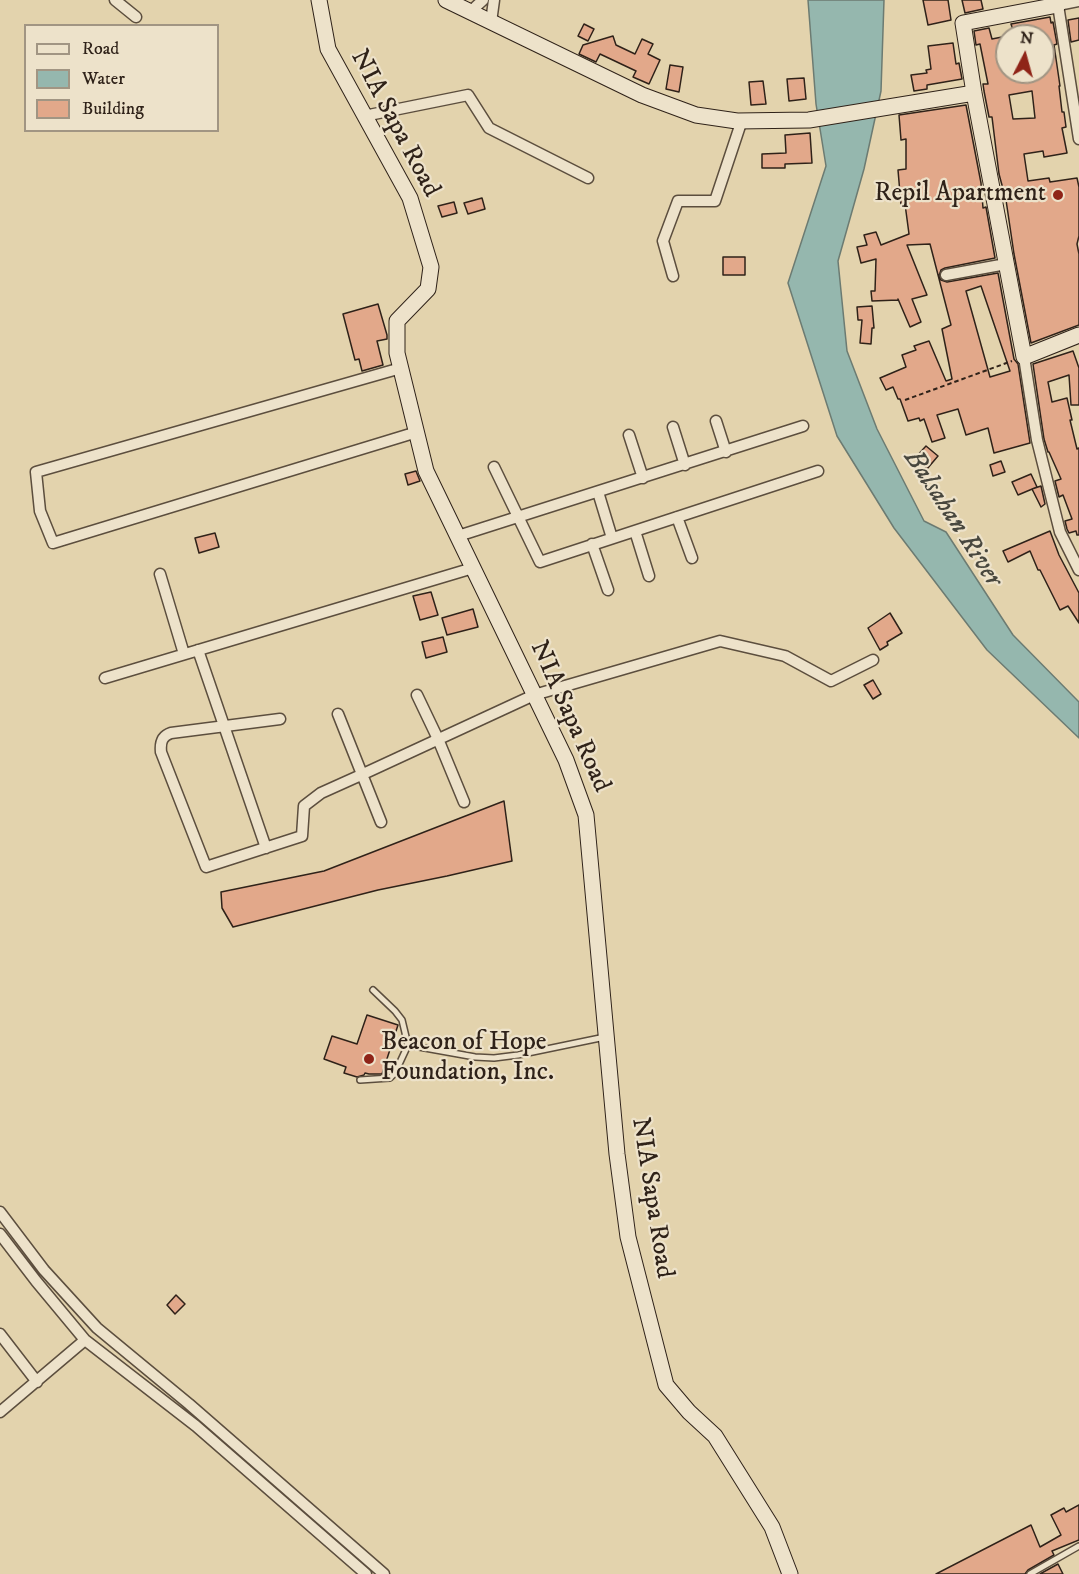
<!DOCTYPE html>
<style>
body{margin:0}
#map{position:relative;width:1079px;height:1574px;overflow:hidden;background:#e3d3ad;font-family:"IM FELL DW Pica",serif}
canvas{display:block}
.legend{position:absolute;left:24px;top:24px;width:195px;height:108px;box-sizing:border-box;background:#ede2ca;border:2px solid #a19583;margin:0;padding:8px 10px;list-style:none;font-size:18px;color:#2f2219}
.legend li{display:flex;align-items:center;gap:12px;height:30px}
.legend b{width:30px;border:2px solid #a19583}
.north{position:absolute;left:995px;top:24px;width:60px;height:60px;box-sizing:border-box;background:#ede2ca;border:2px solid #a19583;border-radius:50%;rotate:6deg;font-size:16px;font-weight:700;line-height:24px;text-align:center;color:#2f2219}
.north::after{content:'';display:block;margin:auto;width:21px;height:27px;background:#8f2418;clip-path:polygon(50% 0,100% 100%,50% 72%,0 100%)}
</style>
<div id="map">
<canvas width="1079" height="1574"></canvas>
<ul class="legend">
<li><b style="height:8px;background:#ede2ca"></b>Road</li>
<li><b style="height:16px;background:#95b7ae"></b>Water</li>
<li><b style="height:16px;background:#e2a88a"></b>Building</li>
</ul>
<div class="north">N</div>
</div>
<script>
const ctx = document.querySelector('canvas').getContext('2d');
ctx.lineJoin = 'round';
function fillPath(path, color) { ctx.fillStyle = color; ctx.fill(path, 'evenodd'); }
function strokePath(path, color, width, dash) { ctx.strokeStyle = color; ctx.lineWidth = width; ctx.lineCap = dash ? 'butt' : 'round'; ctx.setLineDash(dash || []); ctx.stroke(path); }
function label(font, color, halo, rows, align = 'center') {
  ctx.font = font + ' "IM FELL DW Pica",serif'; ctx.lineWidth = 4.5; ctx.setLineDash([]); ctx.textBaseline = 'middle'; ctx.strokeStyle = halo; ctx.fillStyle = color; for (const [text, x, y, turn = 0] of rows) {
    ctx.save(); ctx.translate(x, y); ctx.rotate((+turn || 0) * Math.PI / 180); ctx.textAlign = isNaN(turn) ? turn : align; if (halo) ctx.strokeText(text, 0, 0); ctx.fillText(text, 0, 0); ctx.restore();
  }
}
const water = new Path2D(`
 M808 0H884L881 91 864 169 838 261 847 351 877 429 924 521 946 532 1013 635 1079 702V738L987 650 894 528 837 436 788 283 826 166 816 104Z`);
fillPath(water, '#95b7ae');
strokePath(water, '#6c7b72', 1.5);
const building = new Path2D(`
 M923 0H948L951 20 928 25Z
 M962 0H981L983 9 965 13Z
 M1050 17 1051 23 1053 22 1057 44 1054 45 1060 86H1059L1062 112H1064L1066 127 1062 128 1067 153 1044 157 1043 151 1024 154 1028 181 1049 178 1050 182 1077 178 1079 187V236L1077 244 1079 254V325L1031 343 1014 254 1006 200 999 174 992 117H989L984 91 983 84H988L980 44 976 45 974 31 989 28 992 39 1007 36V72H1043V36H1015L1011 24ZM1032 91 1035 118 1013 119 1009 95Z
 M1079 18V40L1071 42 1068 20Z
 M584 24 594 29 588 41 578 36Z
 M613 36 616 45 635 54 642 39 653 44 648 54 660 60 649 84 633 77 636 71 600 54 596 62 579 54 583 45Z
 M953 43 956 64 959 63 962 79 927 85V89L914 91 911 75 927 73 926 70 931 69 928 46Z
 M670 65 683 67 679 92 666 89Z
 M804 78 806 99 789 101 787 79Z
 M763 81 766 104 751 105 749 82Z
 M966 105 981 183 983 208 986 207 995 258 945 268 941 270 939 276 941 280 947 282 998 273 1014 359 1018 364 1030 443 994 453 988 428 966 435 958 409 937 415 945 438 932 442 924 419 920 421 919 418 908 421 900 399H898L893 387 886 390 880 378 906 367 902 355 916 350 914 346 929 341 946 381 952 379 942 329 951 325 930 244 907 245 927 295 912 299 921 322 910 327 898 299V300L872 301 871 291H875L876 259 861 263 857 247 867 245 864 235 876 232 881 245 909 234 905 204 901 205 898 170 906 169V139L901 140 899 115ZM981 286 1010 371 990 377 966 291Z
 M810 133 812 163 785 164V168H762V154L786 153 785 135Z
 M482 198 485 209 468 214 464 203Z
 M454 202 457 213 442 217 438 206Z
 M723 257H745V275H723Z
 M378 304 387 335V339L377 341 383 365 362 371 359 359 355 360 343 314Z
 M872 306 874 328H872L871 344 860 343 862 320H858L857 307Z
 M1073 351 1079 368V405H1071L1069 375 1048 382 1052 402 1067 398 1072 420H1070L1077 449 1079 448V535H1077L1076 531 1069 533 1067 529 1065 521 1072 519 1063 495 1059 497 1055 481 1061 479 1049 452H1048L1044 439 1033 364Z
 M926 446 938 456 927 469 915 458Z
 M1001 461 1005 472 993 476 990 465Z
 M416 471 420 481 408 485 405 474Z
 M1031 474 1037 487 1018 495 1012 482Z
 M1041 486 1045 504 1041 507 1032 489Z
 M1050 531 1059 555 1079 593V623L1068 606 1060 610 1040 570H1038L1030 551 1008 562 1003 551Z
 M215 533 219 547 199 553 195 538Z
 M431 592 438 615 420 620 413 596Z
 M473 609 478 627 447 635 442 618Z
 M890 613 902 633 887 642 888 645 880 650 868 628Z
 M443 637 447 652 426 658 422 642Z
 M873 680 881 694 873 699 864 685Z
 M504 801 512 861 447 876 378 890 233 927 222 908 221 892 324 871Z
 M367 1015 398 1025 382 1074H369L365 1073 364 1075 357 1077 344 1073 346 1067 324 1059 332 1036 357 1044Z
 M176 1295 185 1304 175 1314 167 1305Z
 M1079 1505V1540L1052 1551 1054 1555 1028 1570 1025 1574H936L1031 1525 1040 1547 1061 1535 1051 1515 1064 1508 1066 1512Z
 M1058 1564 1063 1574H1040Z`);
fillPath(building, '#e2a88a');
strokePath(building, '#2f2219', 1.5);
const lane = new Path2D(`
 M373 990 395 1011 402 1020 408 1045 475 1057 494 1058 518 1055 605 1037
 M360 1080 390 1078 395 1073 408 1045
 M1030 1574 1079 1546`);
const street = new Path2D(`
 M115 0 136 17
 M1079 1 1058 5 1079 139
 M470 12 483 0
 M491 22 494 0
 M364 116 468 95 489 128 588 178
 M946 275 1006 264
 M673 276 663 241 678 201H715L742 120
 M1024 357 1037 440 1060 532 1079 570
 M401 368 36 472 40 511 53 543 417 432
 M716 421 726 452
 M673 427 685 465
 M629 435 643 478
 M494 467 540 562 818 471
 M598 492 612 538
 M677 517 692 558
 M635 531 649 576
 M458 536 803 426
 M592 544 608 590
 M160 574 184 654
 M198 650 266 848
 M105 678 473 568
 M417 695 438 739 464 802
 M338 714 381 822
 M280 719 171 733C162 736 160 742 161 752L206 867 302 836 304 806 321 793 361 775 534 695 720 641 785 656 831 681 873 660
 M0 1212 44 1270 97 1328 189 1404 384 1574
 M0 1234 36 1281 85 1340 196 1426 366 1574
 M0 1334 37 1382
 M0 1412 85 1340`);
const secondary = new Path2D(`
 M319 0 328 49 410 198 431 267 428 289 397 321V353L426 471 566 760 586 815 617 1154 628 1237 666 1385 689 1412 715 1436 772 1527 790 1574
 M446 0 642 95 696 115 737 121 809 120 974 93
 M1058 0V5L963 23 974 93 1024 357 1079 335`);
strokePath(lane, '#5c4e3e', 8);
strokePath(street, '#5c4e3e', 13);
strokePath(secondary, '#2f2219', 17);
strokePath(new Path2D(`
 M905 400 1012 361`), '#2f2219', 2, [4.5, 3]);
strokePath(lane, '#ede2ca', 5);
strokePath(street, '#ede2ca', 10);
strokePath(secondary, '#ede2ca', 15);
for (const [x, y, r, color] of [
 [1058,195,6,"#8f2418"],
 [369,1059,6,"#8f2418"]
]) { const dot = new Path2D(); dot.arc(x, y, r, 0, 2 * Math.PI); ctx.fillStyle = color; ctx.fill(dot); strokePath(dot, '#ede2ca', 2); }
label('26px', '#2f2219', '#ede2ca', [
 ["NIA Sapa Road",394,124,62],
 ["NIA Sapa Road",569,717,66],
 ["NIA Sapa Road",651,1198,81]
]);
label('26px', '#2f2219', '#ede2ca', [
 ["Repil Apartment",1046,195],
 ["Beacon of Hope",381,1044,"left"],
 ["Foundation, Inc.",381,1074,"left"]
], 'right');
label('italic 27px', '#48473e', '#ede2ca', [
 ["Balsahan River",952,519,57]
]);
</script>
